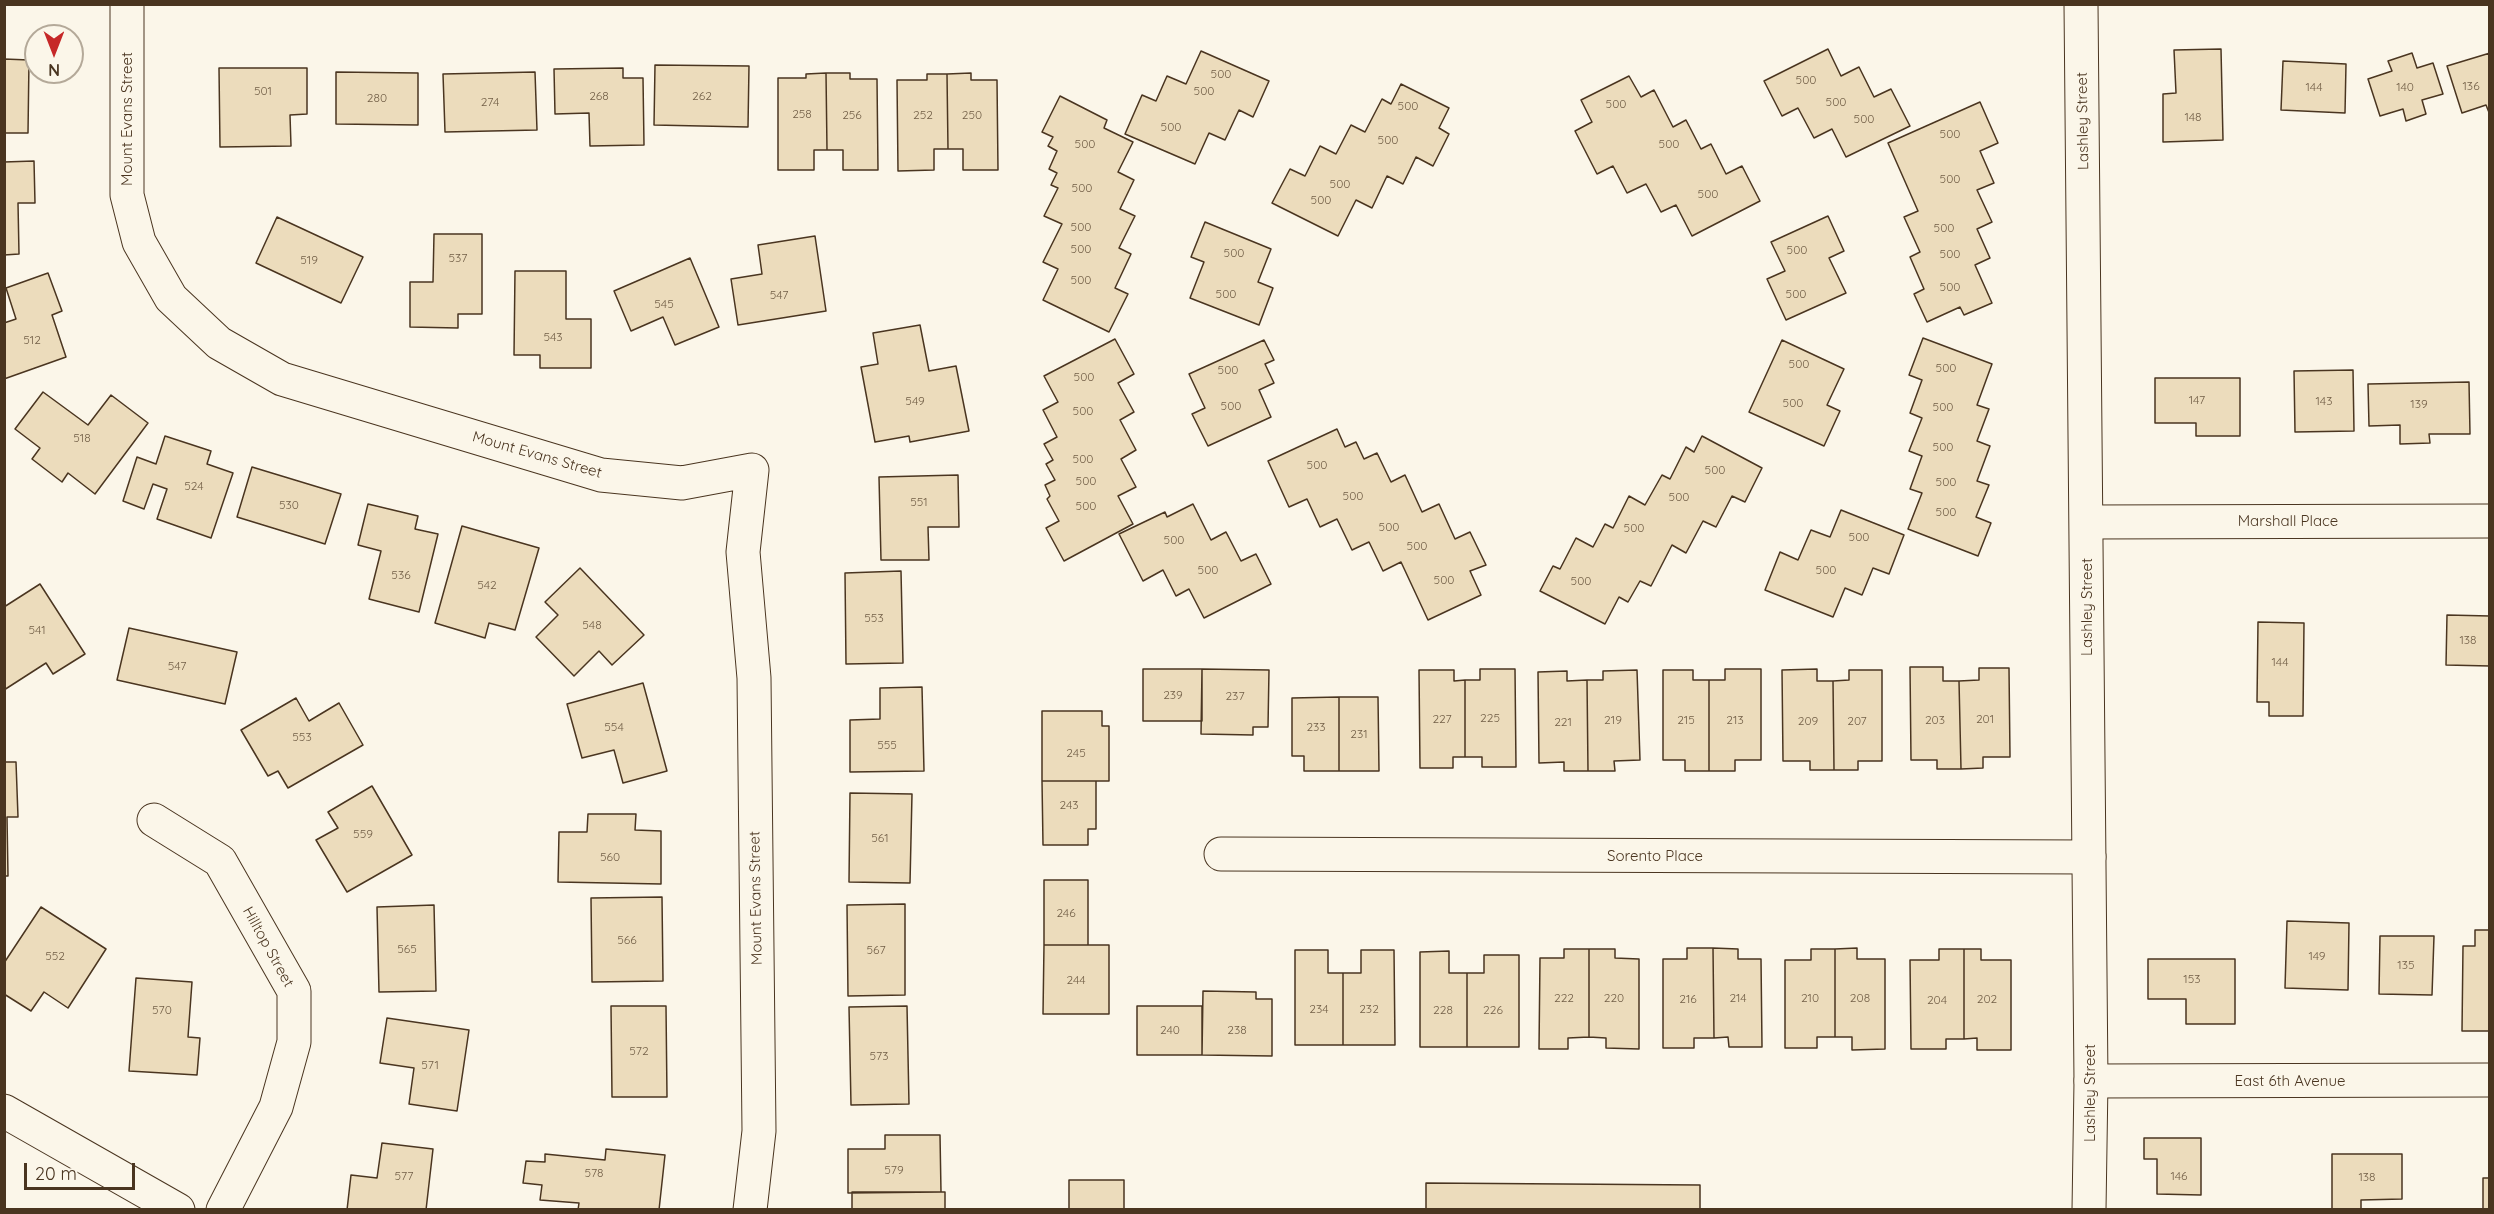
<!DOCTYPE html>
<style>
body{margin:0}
#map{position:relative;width:2494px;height:1214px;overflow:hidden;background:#fbf6e9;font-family:Quicksand,sans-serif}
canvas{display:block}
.frame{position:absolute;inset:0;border:6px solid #4a3520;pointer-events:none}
.north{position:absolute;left:24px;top:24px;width:60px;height:60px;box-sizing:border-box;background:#fbf6e9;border:2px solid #b4a999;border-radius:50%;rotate:180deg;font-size:16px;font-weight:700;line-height:24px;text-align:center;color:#4a3520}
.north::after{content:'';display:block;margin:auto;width:21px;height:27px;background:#c62828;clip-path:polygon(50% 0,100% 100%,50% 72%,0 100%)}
.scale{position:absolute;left:24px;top:1163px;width:111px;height:27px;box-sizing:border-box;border:3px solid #4a3520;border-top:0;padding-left:8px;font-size:18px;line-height:21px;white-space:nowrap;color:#4a3520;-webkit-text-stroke:4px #fbf6e9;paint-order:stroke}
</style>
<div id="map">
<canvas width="2494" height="1214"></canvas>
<div class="frame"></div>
<div class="north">N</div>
<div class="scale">20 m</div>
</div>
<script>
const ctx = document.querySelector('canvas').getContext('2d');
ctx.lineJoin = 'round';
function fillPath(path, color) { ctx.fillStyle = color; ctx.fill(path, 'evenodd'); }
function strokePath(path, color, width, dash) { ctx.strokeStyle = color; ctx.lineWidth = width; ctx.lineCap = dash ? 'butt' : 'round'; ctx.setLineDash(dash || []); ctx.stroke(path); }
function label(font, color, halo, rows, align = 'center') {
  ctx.font = font + ' Quicksand,sans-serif'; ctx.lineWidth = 4.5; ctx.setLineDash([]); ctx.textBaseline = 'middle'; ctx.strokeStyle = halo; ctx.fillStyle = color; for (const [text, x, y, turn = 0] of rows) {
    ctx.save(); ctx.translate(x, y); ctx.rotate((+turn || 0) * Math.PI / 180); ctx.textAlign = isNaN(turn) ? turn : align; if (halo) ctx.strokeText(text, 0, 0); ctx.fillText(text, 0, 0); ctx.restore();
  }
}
const building = new Path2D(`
 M1828 49 1841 76 1859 67 1874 97 1891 89 1910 126 1846 157 1832 129 1814 138 1798 108 1782 116 1764 81Z
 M2221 49 2223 140 2163 142V94L2176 93 2174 50Z
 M1201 51 1269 81 1253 117 1239 110 1225 140 1209 133 1195 164 1125 134 1142 95 1156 101 1167 76 1186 84Z
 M2412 53 2417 68 2433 63 2443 94 2422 100 2426 114 2406 121 2403 109 2380 116 2368 79 2392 71 2388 61Z
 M2490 53V115L2486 105 2462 113 2447 66Z
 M4 59 29 60 28 133H4Z
 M2283 61 2346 64 2345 113 2281 110Z
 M655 65 749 66 748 127 654 125Z
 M219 68H307V114L290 115 291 146 220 147Z
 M623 68V78H643L644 145 590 146 589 113 555 114 554 69Z
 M336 72 418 73V125L336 124Z
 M535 72 537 130 445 132 443 74Z
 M826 73H850V79H877L878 170H843V150H827Z
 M826 73 827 150H814V170H778V78H806V74Z
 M971 73V80H997L998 170H963V149H948L947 74Z
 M927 74H947L948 149H934V170L898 171 897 80H927Z
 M1629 76 1641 97 1654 90 1673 127 1686 120 1701 149 1711 144 1726 174 1742 166 1760 201 1692 236 1676 205 1661 212 1646 184 1627 193 1613 166 1597 174 1575 131 1592 122 1581 100Z
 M1401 84 1449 108 1439 128 1449 134 1433 166 1416 157 1403 184 1387 176 1372 208 1356 200 1338 236 1272 203 1290 169 1305 176 1320 146 1336 154 1351 125 1365 132 1382 99 1391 104Z
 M1060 96 1107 120 1104 128 1133 142 1118 172 1134 180 1120 209 1135 216 1119 248 1131 254 1115 288 1128 294 1109 332 1043 300 1058 269 1043 262 1062 224 1044 216 1058 188 1051 185 1057 173 1049 169 1057 151 1048 146 1053 137 1042 132Z
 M1980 102 1998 143 1980 151 1994 183 1977 190 1992 222 1977 229 1990 258 1975 265 1992 303 1964 315 1960 307 1927 322 1914 294 1924 289 1910 257 1920 252 1904 217 1918 211 1888 143Z
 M34 161 35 203H18L19 254 4 255V162Z
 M1828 216 1844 251 1829 258 1846 293 1786 320 1767 279 1785 271 1771 242Z
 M277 217 363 257 341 303 256 263Z
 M1205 222 1271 249 1258 282 1273 288 1259 325 1190 298 1204 262 1191 257Z
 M434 234H482V314H458V328L410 327V282H433Z
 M815 236 826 311 738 325 731 279 762 274 758 245Z
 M690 258 719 327 675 345 663 317 631 331 614 291Z
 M515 271H566V319H591V368H540V355H514Z
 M48 273 62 311 52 315 66 357 4 379V323L16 319 6 288Z
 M920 325 929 371 956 366 969 431 910 442 909 436 875 442 861 367 878 364 873 333Z
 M1923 338 1992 364 1977 405 1989 409 1977 441 1990 446 1977 481 1989 485 1976 517 1991 523 1978 556 1908 529 1922 493 1910 489 1922 456 1909 451 1922 418 1910 413 1922 380 1909 375Z
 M1115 339 1134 374 1118 383 1134 412 1120 420 1136 450 1121 459 1136 487 1118 496 1133 524 1064 561 1046 528 1059 521 1047 499 1050 496 1045 485 1055 480 1046 464 1053 460 1044 444 1057 437 1043 410 1058 402 1044 376Z
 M1264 340 1274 360 1265 364 1274 383 1259 390 1271 417 1208 446 1192 414 1205 408 1189 374Z
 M1782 340 1844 369 1827 405 1840 411 1824 446 1749 412Z
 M2353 370 2354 431 2295 432 2294 371Z
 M2155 378H2240V436H2196V423H2155Z
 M2469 382 2470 434H2429L2430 443 2400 444V425L2369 426 2368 384Z
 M43 392 88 425 111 395 148 423 95 494 68 473 62 482 32 459 40 448 15 429Z
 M1337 429 1345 447 1356 442 1364 459 1377 453 1391 482 1405 475 1422 512 1439 504 1455 539 1470 532 1486 565 1470 571 1481 595 1428 620 1401 562 1383 571 1369 542 1352 550 1337 519 1320 527 1307 499 1289 507 1268 461Z
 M165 436 211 451 207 464 233 473 211 538 157 519 167 489 153 484 144 509 123 501 137 457 156 464Z
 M1702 436 1762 468 1745 502 1732 496 1716 527 1703 521 1686 553 1672 545 1651 586 1640 581 1628 602 1619 597 1605 624 1540 591 1553 566 1560 569 1576 538 1593 547 1605 524 1613 528 1629 496 1645 505 1662 475 1670 479 1686 447 1694 452Z
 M252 467 341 494 325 544 237 517Z
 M958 475 959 527H928L929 560H881L879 477Z
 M368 504 418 516 415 529 438 534 419 612 369 599 381 551 358 545Z
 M1193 504 1211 540 1226 532 1241 561 1256 554 1271 584 1204 618 1189 589 1176 596 1163 570 1143 581 1119 534 1165 512 1167 517Z
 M1841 510 1904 535 1889 574 1873 568 1862 595 1845 588 1833 617 1765 590 1780 552 1798 560 1811 530 1830 537Z
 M462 526 539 548 515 630 489 623 485 638 435 623Z
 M580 568 644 635 612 665 599 651 574 676 536 637 558 615 545 602Z
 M901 571 903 663 846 664 845 573Z
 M40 584 85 654 53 674 46 663 4 690V607Z
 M2447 615 2490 616V666L2446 665Z
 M2258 622 2304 623 2303 716H2269V702H2257Z
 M129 628 237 652 225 704 117 680Z
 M1910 667H1943V681H1959L1961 769H1937V760H1911Z
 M1979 668H2009L2010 757H1983V768L1961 769 1959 681 1979 680Z
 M1143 669H1202V721H1143Z
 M1202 669 1269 670 1268 727H1253V735L1201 734Z
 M1480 669H1515L1516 767H1482V757H1465V680H1480Z
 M1725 669H1761V760H1735V771H1709V680H1725Z
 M1817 669V681H1833L1834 770H1810V761H1783L1782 670Z
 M1419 670H1454V681L1465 680V757H1453V768H1420Z
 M1637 670 1640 760 1614 761 1615 771H1588L1587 680H1603V671Z
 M1663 670H1693V680H1709V771H1685V760H1663Z
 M1849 670H1882V761H1858V770H1834L1833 681 1849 680Z
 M1567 671V681L1587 680 1588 771H1564V762L1539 763 1538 672Z
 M643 683 667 771 623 783 614 750 582 758 567 704Z
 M922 687 924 771 850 772V720L880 719V688Z
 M1339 697H1378L1379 771H1339Z
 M1339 697V771H1304V756H1292V698Z
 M296 698 309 721 339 703 363 745 288 788 278 771 268 776 241 730Z
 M1042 711H1102V726H1109V781H1042Z
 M4 762H16L18 817H7L8 876H4Z
 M1042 781H1096V829H1088V845H1043Z
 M372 786 412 855 347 892 316 840 338 828 328 812Z
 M850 793 912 794 910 883 849 882Z
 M588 814H636L635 830 661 831V884L558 882 559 832H587Z
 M1044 880H1088V945H1044Z
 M662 897 663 981 592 982 591 898Z
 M905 904V995L848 996 847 905Z
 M434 905 436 991 379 992 377 907Z
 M41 907 106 949 68 1008 44 992 31 1011 4 994V963Z
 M2287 921 2349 923 2348 990 2285 988Z
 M2475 930H2490V1031H2462L2463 946H2475Z
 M2380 936H2434L2432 995 2379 994Z
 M1044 945H1109V1014H1043Z
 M1687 948H1713L1714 1038H1694V1048H1663V959H1687Z
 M1713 948 1738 949V959H1761L1762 1047H1729L1728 1037 1714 1038Z
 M1857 948V959H1885V1049L1852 1050V1037H1835V949Z
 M1564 949H1589V1037L1568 1038V1049H1539L1540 958H1564Z
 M1589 949H1615V958L1639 959V1049L1606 1048V1038L1589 1037Z
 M1811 949H1835V1037H1817V1048H1785V960H1811Z
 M1939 949H1964V1039H1946V1049H1911L1910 960H1939Z
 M1964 949H1981V960H2011V1050H1977V1038L1964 1039Z
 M1295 950H1328V973H1343V1045H1295Z
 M1361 950H1394L1395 1045H1343V973H1361Z
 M1449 951V973H1467V1047H1420V952Z
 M1484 955H1519V1047H1467V973H1484Z
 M2148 959H2235V1024H2186V999H2148Z
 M136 978 192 982 188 1037 200 1038 197 1075 129 1071Z
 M1203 991 1256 992V999H1272V1056L1202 1055Z
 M611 1006H666L667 1097H612Z
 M907 1006 909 1104 851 1105 849 1007Z
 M1137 1006H1202V1055H1137Z
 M387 1018 469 1030 457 1111 409 1104 414 1068 380 1063Z
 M885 1135H940L941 1192 848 1193V1149H885Z
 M2144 1138H2201V1195L2157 1194V1159H2144Z
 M382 1143 433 1149 426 1210H347L351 1175 377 1178Z
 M606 1149 665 1155 659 1210H578L579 1203 540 1200 542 1185 523 1183 526 1161 545 1162V1154L605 1160Z
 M2332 1154H2402V1199L2361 1200V1210H2332Z
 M2483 1178H2490V1210H2483Z
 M1069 1180H1124V1210H1069Z
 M1426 1183 1700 1185V1210H1426Z
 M852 1192H945V1210H852Z`);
fillPath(building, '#ecdcbc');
strokePath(building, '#4a3520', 1.5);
const street = new Path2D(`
 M127 4V195L139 242 171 298 219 343 282 379 601 475 682 483 752 470 743 552 754 678 759 1131 750 1210
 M2087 522 2490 521
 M154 820 220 861 294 991V1042L276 1107 223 1210
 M1221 854 2089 857
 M2091 1081 2490 1080
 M4 1111 178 1210`);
const secondary = new Path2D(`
 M2081 4 2091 1081 2089 1210`);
strokePath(street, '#4a3520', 35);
strokePath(secondary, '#4a3520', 35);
strokePath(street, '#fbf6e9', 33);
strokePath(secondary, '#fbf6e9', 33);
label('12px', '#725f47', null, [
 ["500",1221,74],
 ["500",1806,80],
 ["136",2471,86],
 ["144",2314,87],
 ["140",2405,87],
 ["501",263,91],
 ["500",1204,91],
 ["268",599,96],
 ["262",702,96],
 ["280",377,98],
 ["274",490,102],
 ["500",1836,102],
 ["500",1616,104],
 ["500",1408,106],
 ["258",802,114],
 ["256",852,115],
 ["252",923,115],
 ["250",972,115],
 ["148",2193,117],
 ["500",1864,119],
 ["500",1171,127],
 ["500",1950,134],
 ["500",1388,140],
 ["500",1085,144],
 ["500",1669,144],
 ["500",1950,179],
 ["500",1340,184],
 ["500",1082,188],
 ["500",1708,194],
 ["500",1321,200],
 ["500",1081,227],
 ["500",1944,228],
 ["500",1081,249],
 ["500",1797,250],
 ["500",1234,253],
 ["500",1950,254],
 ["537",458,258],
 ["519",309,260],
 ["500",1081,280],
 ["500",1950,287],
 ["500",1226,294],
 ["500",1796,294],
 ["547",779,295],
 ["545",664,304],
 ["543",553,337],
 ["512",32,340],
 ["500",1799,364],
 ["500",1946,368],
 ["500",1228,370],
 ["500",1084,377],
 ["147",2197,400],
 ["549",915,401],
 ["143",2324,401],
 ["500",1793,403],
 ["139",2419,404],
 ["500",1231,406],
 ["500",1943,407],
 ["500",1083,411],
 ["518",82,438],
 ["500",1943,447],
 ["500",1083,459],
 ["500",1317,465],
 ["500",1715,470],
 ["500",1086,481],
 ["500",1946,482],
 ["524",194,486],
 ["500",1353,496],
 ["500",1679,497],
 ["551",919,502],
 ["530",289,505],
 ["500",1086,506],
 ["500",1946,512],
 ["500",1389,527],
 ["500",1634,528],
 ["500",1859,537],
 ["500",1174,540],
 ["500",1417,546],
 ["500",1208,570],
 ["500",1826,570],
 ["536",401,575],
 ["500",1444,580],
 ["500",1581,581],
 ["542",487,585],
 ["553",874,618],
 ["548",592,625],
 ["541",37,630],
 ["138",2468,640],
 ["144",2280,662],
 ["547",177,666],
 ["239",1173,695],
 ["237",1235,696],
 ["225",1490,718],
 ["227",1442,719],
 ["201",1985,719],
 ["219",1613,720],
 ["215",1686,720],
 ["213",1735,720],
 ["203",1935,720],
 ["209",1808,721],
 ["207",1857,721],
 ["221",1563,722],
 ["554",614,727],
 ["233",1316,727],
 ["231",1359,734],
 ["553",302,737],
 ["555",887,745],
 ["245",1076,753],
 ["243",1069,805],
 ["559",363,834],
 ["561",880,838],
 ["560",610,857],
 ["246",1066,913],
 ["566",627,940],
 ["565",407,949],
 ["567",876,950],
 ["552",55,956],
 ["149",2317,956],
 ["135",2406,965],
 ["153",2192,979],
 ["244",1076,980],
 ["222",1564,998],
 ["220",1614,998],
 ["214",1738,998],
 ["210",1810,998],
 ["208",1860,998],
 ["216",1688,999],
 ["202",1987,999],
 ["204",1937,1000],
 ["234",1319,1009],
 ["232",1369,1009],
 ["570",162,1010],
 ["228",1443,1010],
 ["226",1493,1010],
 ["240",1170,1030],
 ["238",1237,1030],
 ["572",639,1051],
 ["573",879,1056],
 ["571",430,1065],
 ["579",894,1170],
 ["578",594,1173],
 ["577",404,1176],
 ["146",2179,1176],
 ["138",2367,1177]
]);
label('15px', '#4a3520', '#fbf6e9', [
 ["Mount Evans Street",127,119,-90],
 ["Lashley Street",2083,121,-91],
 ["Mount Evans Street",537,455,16],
 ["Marshall Place",2288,521],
 ["Lashley Street",2087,607,-90],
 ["Sorento Place",1655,856],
 ["Mount Evans Street",756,898,-91],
 ["Hilltop Street",268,947,61],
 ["East 6th Avenue",2290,1081],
 ["Lashley Street",2090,1093,-90]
]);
</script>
